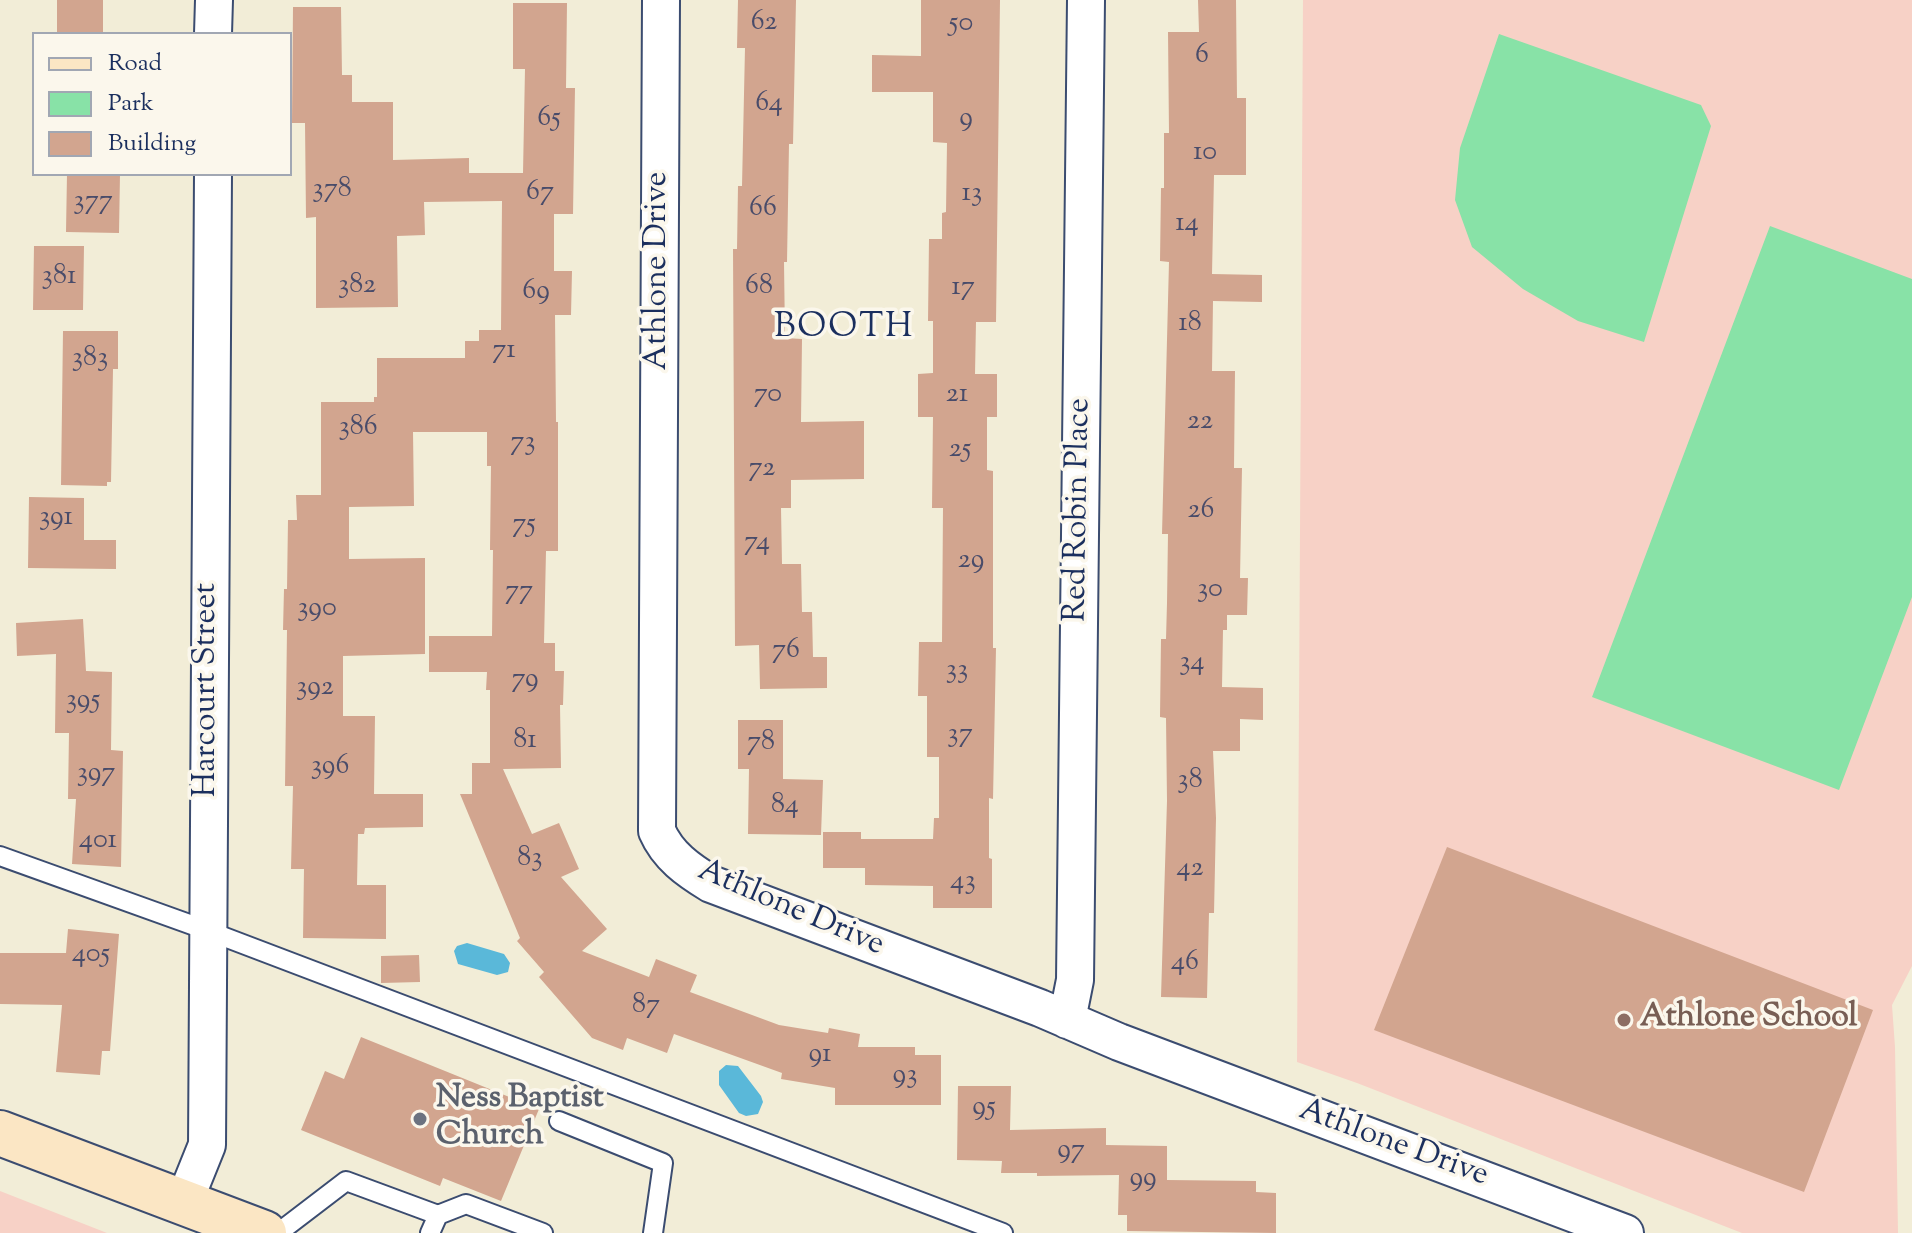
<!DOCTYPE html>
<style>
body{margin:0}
#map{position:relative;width:1912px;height:1233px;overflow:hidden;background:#f2edd7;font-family:"Sorts Mill Goudy",serif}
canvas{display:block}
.legend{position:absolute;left:32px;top:32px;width:260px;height:144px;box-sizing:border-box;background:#fbf7ec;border:2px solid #a1a7b3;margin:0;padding:10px 14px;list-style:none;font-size:24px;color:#1b2f5e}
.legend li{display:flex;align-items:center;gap:16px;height:40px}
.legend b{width:40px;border:2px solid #a1a7b3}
</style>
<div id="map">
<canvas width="1912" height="1233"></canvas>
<ul class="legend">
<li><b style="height:10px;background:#fbe6c4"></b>Road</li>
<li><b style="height:22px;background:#88e2a7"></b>Park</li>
<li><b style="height:22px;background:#d2a58f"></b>Building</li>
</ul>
</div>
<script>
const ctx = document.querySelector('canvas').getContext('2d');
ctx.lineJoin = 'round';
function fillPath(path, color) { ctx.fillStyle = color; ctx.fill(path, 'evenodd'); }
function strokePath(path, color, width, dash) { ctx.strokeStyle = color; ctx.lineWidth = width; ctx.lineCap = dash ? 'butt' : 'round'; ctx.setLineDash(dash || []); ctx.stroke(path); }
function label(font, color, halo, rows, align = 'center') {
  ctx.font = font + ' "Sorts Mill Goudy",serif'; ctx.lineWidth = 7; ctx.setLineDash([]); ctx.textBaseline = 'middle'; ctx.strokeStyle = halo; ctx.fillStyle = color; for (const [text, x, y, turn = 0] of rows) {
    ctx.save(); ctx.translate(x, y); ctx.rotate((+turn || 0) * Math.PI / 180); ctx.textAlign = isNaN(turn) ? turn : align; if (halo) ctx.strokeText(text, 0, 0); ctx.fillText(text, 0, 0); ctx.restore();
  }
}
fillPath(new Path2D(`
 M1303 0H1912V966L1892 1005 1895 1047 1898 1233H1742L1357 1083 1297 1062Z
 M0 1191 107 1233H0Z`), '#f7d1c6');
fillPath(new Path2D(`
 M1499 34 1701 105 1711 126 1644 342 1578 321 1523 289 1472 247 1455 200 1460 148Z
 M1770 226 1912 279V597L1839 790 1592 697Z`), '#88e2a7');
fillPath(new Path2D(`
 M467 943 504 954 510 963 508 972 497 975 458 964 454 951 457 946Z
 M726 1065 738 1066 761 1096 763 1102 758 1114 746 1116 739 1113 719 1085V1071Z`), '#5ab8d9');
fillPath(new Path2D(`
 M57 0H103V34H57Z
 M738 0H796L793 144H789L787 262H784L785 338 802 339 801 422 864 421V479L791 480V508H781L782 564H801L802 612H812L813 657H827V688L760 689 759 645 735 646 733 249H737L738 186H742L745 48H737Z
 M921 0H1000L996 322H976L975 374H997V417H987V470L993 471V648H996L993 799 989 798V858L992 859V908H933V886L865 885V868H823V832H861V839H933L934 818H939V757H927V696H918L919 642H942L943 508H932L933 417H918V374L933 373V321H928L929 239H942V213L946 212 947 143 933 142V92H872V55L921 56Z
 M1198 0H1236L1237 98H1246V175H1214L1212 274 1262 275V302L1213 301 1212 371H1235L1234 468H1242L1240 578H1248L1247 615H1227V630H1223L1222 687 1263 688V720L1240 719V751H1213L1216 818 1214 913H1209L1207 998 1161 997 1167 801 1166 718 1160 717 1161 639H1166L1167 603 1168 534H1162L1169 262 1160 261 1161 188H1164V133H1169L1168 32H1199Z
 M513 3H567L566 88H575L573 214H554V271H572L571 315H555L556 422H558V551H546L544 643H555V671H564L563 705H560L561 768 503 769 532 834 559 823 579 869 561 877 607 929 582 951 649 977 656 959 697 975 690 992 779 1025 828 1033 829 1028 860 1034 858 1047H915V1055H941V1105H835V1088L781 1079 782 1073 674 1034 667 1053 627 1038 623 1050 592 1038 539 977 544 972 517 941 520 938 460 794H472V763H490V690H486L487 672H429V636H492L493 550H490L491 466H487V432H413L414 506 349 507V559L425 558V654L343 656V716H375L374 794H423V827L365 828 364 834H358L357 885H386V939L303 938 304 869H291L293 786H285L287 630H283L284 589H287L288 520H297L296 495H321V402H374V397H377V358H465V341H479V330H501L502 201 424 202 425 235 397 236 398 307 316 308V217L306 218 305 123H292L293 7H341L342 75H352V102H393V160L469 158V173H523L525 69H513Z
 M67 174H120L119 233 66 232Z
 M34 246H84L83 310H33Z
 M63 331H118V369H113L111 482H107V486L61 485Z
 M29 497 84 498V540H116V569L28 568Z
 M83 619 86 671 112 672 111 750 123 751 121 867 72 864 76 799H68L69 733H55L56 654 17 656 16 623Z
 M738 720H783V779L823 780 821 835 748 834 749 769H738Z
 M1447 847 1873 1010 1804 1192 1374 1030Z
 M68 929 119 934 110 1051H102L100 1075 56 1072 62 1005 0 1004V953H66Z
 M419 955 420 982 381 983V956Z
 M361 1037 539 1109 501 1201 443 1178 440 1186 301 1130 325 1071 344 1079Z
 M958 1086H1011L1010 1130 1106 1128V1145L1167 1146V1180L1256 1181V1192L1276 1193V1233L1127 1231V1215H1118L1119 1175 1037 1176V1173H1001L1002 1161 957 1160Z`), '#d2a58f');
const service = new Path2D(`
 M0 856 206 930 1003 1233
 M559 1121 663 1163 653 1233
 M278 1233 346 1181 438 1215
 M430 1233 438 1215 466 1204 543 1233`);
const minor = new Path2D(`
 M661 0 657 831C668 856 688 870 711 884L1040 1008 1119 1042 1625 1233
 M213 34 214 0
 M1067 1020 1075 980 1086 0
 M184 1202 207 1145 213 174`);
const secondary = new Path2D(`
 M0 1133 264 1233`);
strokePath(service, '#3b4c70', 22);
strokePath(minor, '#3b4c70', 40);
strokePath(secondary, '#3b4c70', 48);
strokePath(service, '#fff', 18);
strokePath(minor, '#fff', 36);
strokePath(secondary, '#fbe6c4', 44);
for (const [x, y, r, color] of [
 [1624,1020,8,"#8d6e63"],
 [420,1119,8,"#6b7280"]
]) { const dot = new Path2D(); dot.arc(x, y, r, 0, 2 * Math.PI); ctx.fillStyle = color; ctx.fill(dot); strokePath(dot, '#fbf7ec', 3); }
label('28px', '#494c6a', null, [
 ["62",764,24],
 ["50",961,25],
 ["6",1202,57],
 ["64",769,105],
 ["65",549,120],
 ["9",966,120],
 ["10",1205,154],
 ["378",332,191],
 ["67",540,194],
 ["13",972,195],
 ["377",93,203],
 ["66",763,210],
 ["14",1187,225],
 ["381",59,278],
 ["382",357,287],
 ["68",759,288],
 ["17",963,289],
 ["69",536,293],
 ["18",1190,325],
 ["71",504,352],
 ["383",90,360],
 ["70",768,396],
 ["21",957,396],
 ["22",1200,423],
 ["386",358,429],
 ["73",523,444],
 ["25",960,451],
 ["72",762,470],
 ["26",1201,512],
 ["391",56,519],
 ["75",524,526],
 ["74",757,544],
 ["29",971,562],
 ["30",1210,591],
 ["77",519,593],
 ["390",317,610],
 ["76",786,652],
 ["34",1192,664],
 ["33",957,672],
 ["79",525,681],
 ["392",315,689],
 ["395",83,702],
 ["37",960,736],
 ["81",525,742],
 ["78",761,744],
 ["396",330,768],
 ["397",96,775],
 ["38",1190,782],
 ["84",785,807],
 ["401",98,842],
 ["83",530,860],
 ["42",1190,870],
 ["43",963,883],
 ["405",91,956],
 ["46",1185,964],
 ["87",646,1007],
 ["91",820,1056],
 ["93",905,1077],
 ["95",984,1109],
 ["97",1071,1152],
 ["99",1143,1180]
]);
label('32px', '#1b2f5e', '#fbf7ec', [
 ["Athlone Drive",660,271,-90],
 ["Red Robin Place",1080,510,-89],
 ["Harcourt Street",209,690,-90],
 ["Athlone Drive",790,910,23],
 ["Athlone Drive",1393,1145,20]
]);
label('bold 32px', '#785e54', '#fbf7ec', [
 ["Athlone School",1640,1020]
], 'left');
label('bold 32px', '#5b616d', '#fbf7ec', [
 ["Ness Baptist",436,1101],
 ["Church",436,1138]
], 'left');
ctx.letterSpacing = '2px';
label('34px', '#1b2f5e', '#fbf7ec', [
 ["BOOTH",844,330]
]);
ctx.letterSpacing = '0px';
</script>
